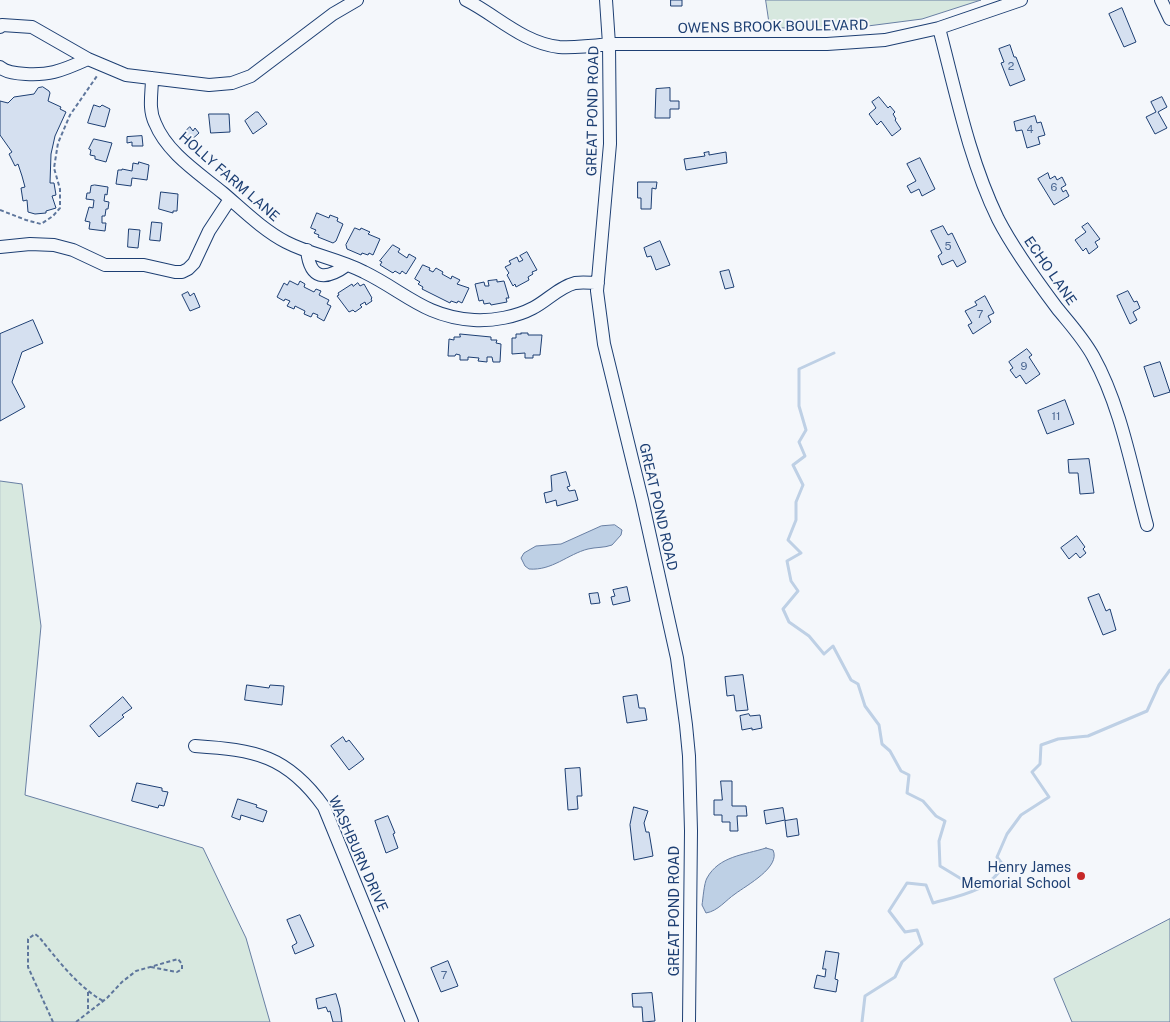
<!DOCTYPE html>
<style>
body{margin:0}
canvas{display:block;background:#f4f7fb}
</style>
<canvas width="1170" height="1022"></canvas>
<script>
const ctx = document.querySelector('canvas').getContext('2d');
ctx.lineJoin = 'round';
function fillPath(path, color) { ctx.fillStyle = color; ctx.fill(path, 'evenodd'); }
function strokePath(path, color, width, dash) { ctx.strokeStyle = color; ctx.lineWidth = width; ctx.lineCap = dash ? 'butt' : 'round'; ctx.setLineDash(dash || []); ctx.stroke(path); }
function label(font, color, halo, rows, align = 'center') {
  ctx.font = font + ' "Public Sans",sans-serif'; ctx.lineWidth = 4; ctx.setLineDash([]); ctx.textBaseline = 'middle'; ctx.strokeStyle = halo; ctx.fillStyle = color; for (const [text, x, y, turn = 0] of rows) {
    ctx.save(); ctx.translate(x, y); ctx.rotate((+turn || 0) * Math.PI / 180); ctx.textAlign = isNaN(turn) ? turn : align; if (halo) ctx.strokeText(text, 0, 0); ctx.fillText(text, 0, 0); ctx.restore();
  }
}
const green = new Path2D(`
 M766 0H981L922 19 829 31 770 27Z
 M0 481 22 484 41 626 25 795 203 848 246 938 270 1022H0Z
 M1170 919V1022H1072L1054 979Z`);
fillPath(green, '#d7e8df');
strokePath(green, '#687fa3', 1);
const water = new Path2D(`
 M615 525 622 530 621 535 612 545C604 548 596 547 588 549 568 554 552 571 529 569L525 566 521 558 524 553 536 546 561 544 601 526Z
 M766 848 773 850C781 867 747 885 735 894 726 900 718 911 706 913L702 905C703 899 704 883 707 878 719 856 744 855 766 848Z`);
fillPath(water, '#bed0e5');
strokePath(water, '#687fa3', 1);
strokePath(new Path2D(`
 M834 353 799 369V406L806 430 799 442 805 456 793 465 803 485 796 502V520L788 540 801 553 787 561 791 581 798 591 783 609 789 622 809 636 824 654 833 646 851 680 858 684 865 706 879 725 882 744 890 751 901 771 909 775 907 793 923 801 936 816 945 821 939 841 940 866 978 889
 M862 1022 865 996 895 977 902 962 922 944 917 930 905 932 889 911 907 883 926 885 933 903C958 896 991 891 1003 865L997 857 1007 834 1021 815 1049 797 1032 772 1040 764 1041 745 1058 739 1088 736 1147 711 1159 685 1170 670`), '#bed0e5', 3);
const building = new Path2D(`
 M671 0H682V6H671Z
 M1122 8 1136 42 1124 47 1109 14Z
 M1010 45 1014 57H1016L1025 80 1010 86 1001 63 1004 62 999 49Z
 M43 87 49 91 50 93 48 101 61 107 60 109 66 112 55 136 51 154 50 183H54L56 195 52 196 56 208 46 211V213L35 214 28 212 27 200 23 201 21 188 25 187 22 176 18 164 15 166 9 154 12 152 0 135V101L8 103 14 97 34 94 38 88Z
 M670 88V101H679V109H670V118H655L656 89Z
 M879 97 888 108 890 106 895 112 893 114 896 119 895 120 901 129 892 136 881 121 877 125 869 114 876 108 872 102Z
 M1162 97 1167 107 1158 112 1167 128 1155 134 1146 117 1156 112 1151 102Z
 M94 105 100 107 102 105 110 109 105 127 88 123Z
 M256 112H258L267 124 253 134 245 121Z
 M209 114H229L230 132 211 133Z
 M1035 116 1037 123 1041 122 1045 135 1038 137 1040 144 1027 148 1022 130 1016 131 1014 122Z
 M190 127 193 131 195 128 199 133 189 142 182 135Z
 M142 136 143 146H132V142L127 143V137Z
 M94 139 112 143 106 162 95 159V156L90 155 91 150 89 149Z
 M709 152V155L726 152 727 163 686 170 684 159 705 156 704 153Z
 M920 158 935 189 922 196 919 189 911 193 907 186 916 181 907 164Z
 M139 162 149 165 147 180 132 178 131 186 116 184 118 170H122V169L132 171 133 163 138 164Z
 M1048 173 1050 179 1055 176 1057 180 1062 177 1066 185 1061 188 1063 192 1066 190 1069 196 1054 205 1038 179Z
 M638 182H657L656 189 652 188 651 209H641V198H638Z
 M95 185 108 187 107 195 105 194 104 201 109 202 108 209H106L105 216H102V223H106L105 231 89 229 90 222 85 221 89 207 93 208 94 200 86 199 87 193H90L91 186Z
 M161 192 178 194 177 211H173V213L159 209Z
 M317 213 329 218 330 215 338 218 337 221 343 224 336 241 333 243 318 237 319 235 314 233 316 230 311 228Z
 M152 222 162 223 160 241 150 240Z
 M1088 223 1100 239 1095 242 1098 247 1089 254 1086 248 1083 251 1075 240 1086 232 1082 227Z
 M943 226 948 235 952 233 966 262 957 267 953 260 942 265 938 256 942 253 931 231Z
 M355 228 360 230 361 228 370 232 368 234 380 239 373 255 369 253 368 255 362 253 361 255 347 249 346 245Z
 M129 229 140 230 138 248 128 247Z
 M660 241 670 265 656 270 651 256 647 257 644 248Z
 M393 245 400 249 398 252 407 258 409 254 416 258 406 274 402 271 400 274 395 271 393 273 380 265 382 262 380 261Z
 M527 252 537 270 532 272 533 274 528 277 529 280 516 287 515 284 513 286 507 275 509 273 505 267 511 264 509 261 517 257 519 262 523 260 520 256Z
 M423 265 430 268 429 270 433 272 436 268 443 272 442 274 451 279 452 276 460 280 457 284 469 288 462 303 458 301 457 303 451 301 450 303 422 289 423 287 418 284 420 282 415 279Z
 M729 270 734 287 725 289 720 272Z
 M497 280V282L504 281 509 298H506L507 302 491 305 490 303 484 304 483 300 479 301 475 284 484 282 485 286H489L488 281Z
 M290 281 298 285 300 281 305 284 304 287 314 292 316 289 321 291 319 295 329 300 327 304 331 306 324 321 317 317 318 315 313 313 311 317 304 314 305 311 295 306 294 309 287 306 290 301 285 299 284 301 277 297 284 283 287 285Z
 M358 283 360 286 364 284 372 298 371 299 372 301 366 305 365 302 360 305 362 307 355 312 353 310 349 312 337 296 339 295 338 293 352 284 353 286Z
 M1128 291 1134 302 1137 301 1140 308 1133 312 1137 320 1130 324 1117 296Z
 M188 292 190 296 194 293 200 307 190 311 182 295Z
 M985 296 994 313 988 316 991 322 973 334 968 325 972 323 965 311 977 305 975 302Z
 M33 320 43 343 22 352 12 382 25 407 0 421V334Z
 M521 333H528V335H542L540 355H533V358H525V353L512 354V338H516V334H521Z
 M460 334 491 337V340H497L496 343 501 344 500 362H493L492 357H487V362L478 361 479 358 468 357V360H460V355L456 354 455 356H448L449 339 454 340V337H460Z
 M1027 349 1032 355 1029 357 1040 374 1026 384 1020 375 1016 378 1010 370 1013 368 1009 362Z
 M1160 362 1170 392 1154 397 1144 367Z
 M1065 400 1074 424 1047 434 1038 411Z
 M1089 459 1094 493 1080 494 1078 473H1069L1068 460Z
 M566 472 570 486 567 487 569 491 575 490 578 500 557 506 556 500 546 503 544 493 552 491 551 476Z
 M1077 536 1085 547 1083 549 1086 553 1080 558 1076 553 1069 559 1061 548Z
 M627 587 630 601 613 605 611 597 615 596 613 590Z
 M598 593 600 603 591 604 589 594Z
 M1099 594 1106 611 1110 609 1116 630 1103 635 1088 598Z
 M743 675 748 710 736 711 734 695 727 696 725 677Z
 M247 685 269 688 270 685 284 686 282 705 245 700Z
 M637 695 639 708H645L647 720 627 723 623 697Z
 M123 697 132 708 122 715 124 717 99 737 90 726Z
 M749 714 750 716 760 715 762 728 752 730V728L742 730 740 716Z
 M343 737 346 742 349 740 364 759 349 770 331 746Z
 M580 768 582 796H577L578 809 568 810 565 769Z
 M721 781H732V806H746L747 816H737L738 831H730V822H722V815H714V800H722Z
 M137 783 162 788V791L168 792 164 806 159 805 158 808 132 801Z
 M238 799 257 805 256 807 267 811 263 822 241 815 240 820 232 817Z
 M634 807 648 811 644 823 646 832H649L653 856 634 860 630 825Z
 M783 808 785 820 766 824 764 811Z
 M388 816 395 833 393 834 398 848 386 853 375 821Z
 M797 819 799 835 787 837 785 821Z
 M300 915 314 946 295 954 292 946 297 943 287 920Z
 M826 951 839 953 835 979 838 980 836 992 814 988 817 975 825 977 826 969H823Z
 M448 961 458 986 441 992 431 968Z
 M652 993 655 1021 643 1022 642 1007H633L632 994Z
 M336 994 340 1008 342 1022H333L330 1011 328 1012 326 1007 318 1009 316 999Z`);
fillPath(building, '#d5e0f0');
strokePath(building, '#1d3f73', 1);
const minor = new Path2D(`
 M466 0C496 15 523 43 559 47 575 48 592 46 609 44H827L885 40 939 28 1021 0
 M606 0 609 44 610 144 597 291 604 344 642 500 677 658 686 725 689 756 691 831 689 1022
 M1161 0 1170 19
 M0 27 2 25 32 27 88 59 126 75 209 85 232 83 251 76 333 14 357 0
 M939 28C956 93 969 159 998 219 1014 250 1036 280 1057 308 1070 324 1083 338 1093 356 1121 406 1132 470 1147 525
 M0 67C9 76 42 75 54 72 66 69 77 64 88 59
 M152 78C152 93 148 109 155 123 167 153 199 173 223 193 243 210 263 230 286 242 311 255 339 259 364 272 405 292 425 317 474 320 493 321 516 317 533 308 547 301 559 287 575 283 583 282 591 283 598 283
 M0 247 30 244 54 245 73 250 105 265H144L175 272H182L188 269 194 263 209 231 230 199
 M307 250C310 280 325 281 347 265
 M195 746C255 750 287 755 324 807L412 1022`);
strokePath(minor, '#1d3f73', 14);
strokePath(new Path2D(`
 M0 210 26 220 41 224 53 216 60 208V189L54 168 58 143 70 115 97 76
 M88 992V1012
 M53 1022 28 967V939L35 934 39 937C57 959 78 987 103 1001
 M76 1022 107 998 122 982 136 971 178 959 182 964V969L177 972 151 967`), '#5e769c', 2, [4, 2.5]);
strokePath(minor, '#f4f7fb', 12);
for (const [x, y, r, color] of [
 [1081,876,5,"#c62828"]
]) { const dot = new Path2D(); dot.arc(x, y, r, 0, 2 * Math.PI); ctx.fillStyle = color; ctx.fill(dot); strokePath(dot, '#f4f7fb', 2); }
label('11px', '#4b6792', null, [
 ["2",1011,67],
 ["4",1030,130],
 ["6",1054,188],
 ["5",948,247],
 ["7",980,315],
 ["9",1024,367],
 ["11",1056,417],
 ["7",444,976]
]);
label('14px', '#1d3f73', '#f4f7fb', [
 ["OWENS BROOK BOULEVARD",773,27,-1],
 ["GREAT POND ROAD",593,111,-89],
 ["HOLLY FARM LANE",229,177,41],
 ["ECHO LANE",1050,271,55],
 ["GREAT POND ROAD",658,507,77],
 ["WASHBURN DRIVE",358,854,66],
 ["GREAT POND ROAD",675,911,-90]
]);
label('14px', '#1d3f73', '#f4f7fb', [
 ["Henry James",1071,868],
 ["Memorial School",1071,884]
], 'right');
</script>
